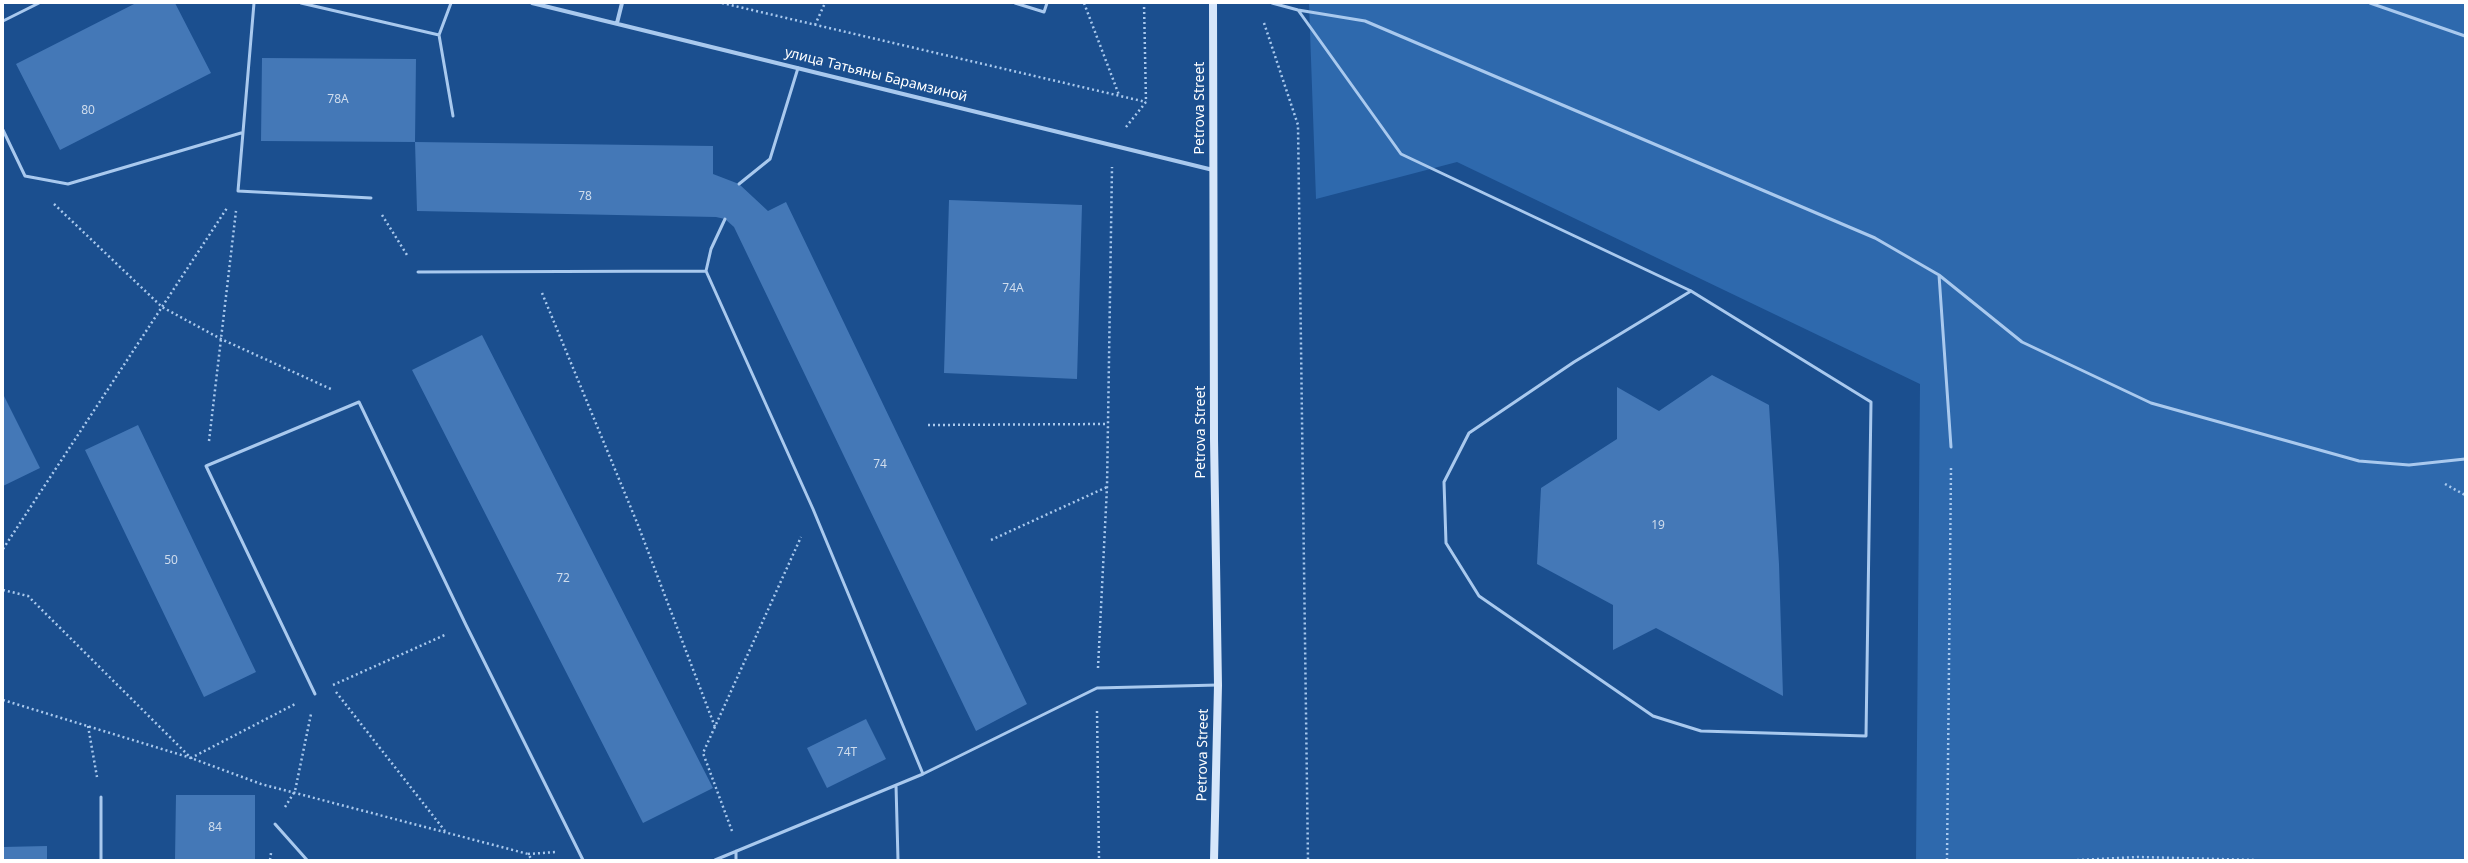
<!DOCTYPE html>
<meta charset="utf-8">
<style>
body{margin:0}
#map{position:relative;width:2468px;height:863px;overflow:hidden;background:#1b4f8f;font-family:"Noto Sans",sans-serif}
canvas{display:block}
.frame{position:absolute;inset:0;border:4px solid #fff;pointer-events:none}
</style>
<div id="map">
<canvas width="2468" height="863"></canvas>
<div class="frame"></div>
</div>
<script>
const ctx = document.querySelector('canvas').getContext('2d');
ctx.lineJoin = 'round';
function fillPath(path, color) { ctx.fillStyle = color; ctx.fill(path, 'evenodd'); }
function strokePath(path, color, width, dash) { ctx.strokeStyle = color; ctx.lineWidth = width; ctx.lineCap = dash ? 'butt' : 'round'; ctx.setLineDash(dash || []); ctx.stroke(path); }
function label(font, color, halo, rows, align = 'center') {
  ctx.font = font + ' "Noto Sans",sans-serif'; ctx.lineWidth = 4; ctx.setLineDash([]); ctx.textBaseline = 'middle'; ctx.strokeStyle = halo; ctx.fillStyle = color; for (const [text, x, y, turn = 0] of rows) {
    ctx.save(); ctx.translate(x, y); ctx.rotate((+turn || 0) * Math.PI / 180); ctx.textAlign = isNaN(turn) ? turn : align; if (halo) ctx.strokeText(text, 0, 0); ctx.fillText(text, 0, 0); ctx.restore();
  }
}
fillPath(new Path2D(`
 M1309 3H2465V860H1916L1920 384 1457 162 1316 199Z`), '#2e69ad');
fillPath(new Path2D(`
 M136 3H175L211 73 60 150 16 64Z
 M262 58 416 59 415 142 261 141Z
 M415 142 713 146V174L739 184 768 211 786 202 1027 704 976 731 734 227 725 219 716 217 417 211Z
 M949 200 1082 205 1077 379 944 373Z
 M482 335 713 788 643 823 412 370Z
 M1712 375 1769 405 1779 564 1783 696 1656 628 1613 650V605L1537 564 1541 488 1617 439V387L1659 411Z
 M3 394 40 468 3 486Z
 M138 425 256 672 204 697 85 450Z
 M866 719 886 759 827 788 807 748Z
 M176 795H255V860H175Z
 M47 846V860H3V847Z`), '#4478b7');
strokePath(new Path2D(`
 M722 3 1146 102
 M1084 3 1119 95
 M1264 23 1298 125 1308 860
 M815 25 825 3
 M1126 127 1146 102 1144 3
 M54 204 162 307 221 339 333 390
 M382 215 407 255
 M542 293 638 525 715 727
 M928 425 1107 424
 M209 441 236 211
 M2445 484 2465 495
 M991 540 1107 487
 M3 549 227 208
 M3 590 28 596 191 758 297 703
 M1098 668 1107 487 1112 167
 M333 685 447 634
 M336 692 445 831
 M3 700 191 758 261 784 528 854 532 860
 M1097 711 1099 860
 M88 726 97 777
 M285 807 295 791 311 714
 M732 831 703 753 801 537
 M528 854 556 852
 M270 860 271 853
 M1947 860 1951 468
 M2077 860 2137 857 2257 860`), '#a9c9ee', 2.5, [2, 3]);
strokePath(new Path2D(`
 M254 3 238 191 371 198
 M301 3 439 35
 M451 3 439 35 453 116
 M1015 3 1044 12 1047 3
 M1272 3 1298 10 1365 21 1875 238 1939 275 1951 447
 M2370 3 2465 36
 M1298 10 1401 154 1691 291 1871 402 1866 736 1701 731 1653 716 1479 596 1446 543 1444 482 1469 433 1574 362 1691 291
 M3 21 39 3
 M3 130 25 176 68 184 241 133
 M739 184 770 159 798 68
 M706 271 813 509 923 774
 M418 272 706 271 711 249 725 219
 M1939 275 2022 342 2151 403 2359 461 2409 465 2465 459
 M315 694 206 466 359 402 466 625 583 860
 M896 785 898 860
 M101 797V860
 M275 824 307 860
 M736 851V860
 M715 860 923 774 1097 688 1218 685`), '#a9c9ee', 3);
strokePath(new Path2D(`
 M532 3 1213 170
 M617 23 622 3`), '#a9c9ee', 4);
strokePath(new Path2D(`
 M1213 3 1214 439 1218 685 1214 860`), '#d6e6fa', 8);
label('12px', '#d0dded', null, [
 ["78А",338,100],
 ["80",88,111],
 ["78",585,197],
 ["74А",1013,289],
 ["74",880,465],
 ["19",1658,526],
 ["50",171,561],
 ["72",563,579],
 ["74Т",847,753],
 ["84",215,828]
]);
label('14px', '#fff', '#1b4f8f', [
 ["улица Татьяны Барамзиной",876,75,14],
 ["Petrova Street",1200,108,-90],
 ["Petrova Street",1201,432,-90],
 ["Petrova Street",1203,755,-89]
]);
</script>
